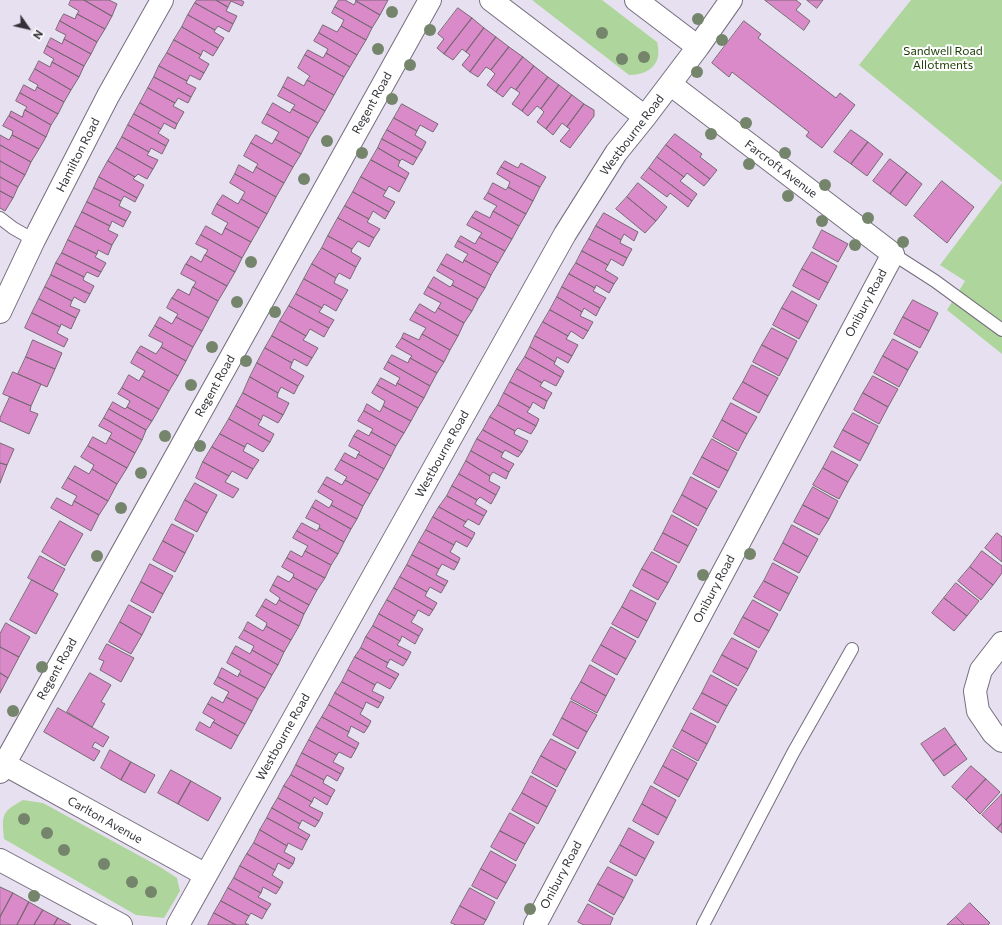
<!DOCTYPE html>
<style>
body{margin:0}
#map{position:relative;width:1002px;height:925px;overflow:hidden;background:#e7e0f0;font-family:Commissioner,sans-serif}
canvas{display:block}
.north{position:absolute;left:8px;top:8px;width:40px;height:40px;-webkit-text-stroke:3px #fff;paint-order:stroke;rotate:124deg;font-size:11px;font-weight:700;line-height:16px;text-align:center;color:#343238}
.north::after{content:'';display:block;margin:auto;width:14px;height:18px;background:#343238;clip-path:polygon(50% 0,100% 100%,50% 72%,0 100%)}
</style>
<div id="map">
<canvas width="1002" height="925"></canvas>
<div class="north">N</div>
</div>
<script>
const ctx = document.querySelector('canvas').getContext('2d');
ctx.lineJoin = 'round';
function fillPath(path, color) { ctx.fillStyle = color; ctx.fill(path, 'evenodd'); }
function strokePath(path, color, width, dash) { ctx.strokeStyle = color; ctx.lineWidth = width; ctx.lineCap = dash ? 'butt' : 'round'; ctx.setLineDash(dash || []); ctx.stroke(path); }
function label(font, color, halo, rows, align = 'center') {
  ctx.font = font + ' Commissioner,sans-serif'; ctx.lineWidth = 4; ctx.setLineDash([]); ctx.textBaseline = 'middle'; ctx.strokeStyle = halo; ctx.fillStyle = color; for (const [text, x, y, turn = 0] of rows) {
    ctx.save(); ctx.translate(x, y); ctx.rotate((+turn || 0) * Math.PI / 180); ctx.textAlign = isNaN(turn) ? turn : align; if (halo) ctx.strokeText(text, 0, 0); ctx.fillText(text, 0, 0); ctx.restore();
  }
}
fillPath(new Path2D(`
 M532 0H602L657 42C663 64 649 75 629 75Z
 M911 0H1002V182L859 65Z
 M1002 183V354L947 310 965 281 940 265Z
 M23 800 43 803 160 867 177 878 180 891 164 918 136 915 4 839C2 815 1 812 23 800Z`), '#aed69c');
const building = new Path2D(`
 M71 0H84L112 16 105 29 77 14 79 11 69 5Z
 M84 0H109L117 4 112 16Z
 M197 0H216L228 7 226 11 237 16 233 24 195 3Z
 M216 0H241L244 2 242 6 231 1 228 7Z
 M339 0H345L354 5 356 1 380 15 372 28 335 7Z
 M356 0H388L380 15 356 1Z
 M765 0H796L801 4 796 10 810 21 804 30Z
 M807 0H823L817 8Z
 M195 3 233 24 229 32 218 26 215 30 188 15Z
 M335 7 372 28 366 40 341 26 344 20 332 13Z
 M458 8 472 18 444 54 437 48 444 39 438 34Z
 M64 14 75 19 77 14 105 29 97 42 60 21Z
 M188 15 215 30 214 32 224 38 218 48 182 27Z
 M472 18 484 28 466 52 462 49 453 60 444 54Z
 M60 21 97 42 91 54 64 39 66 35 56 30Z
 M744 21 761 34 758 38 836 98 840 93 855 105 822 148 806 136 809 132 732 72 729 77 712 63Z
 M323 25 337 32 341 26 366 40 357 55 319 33Z
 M182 27 218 48 213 56 203 50 201 55 174 40Z
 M484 28 496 37 470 72 462 65 470 55 466 52Z
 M319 33 357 55 350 67 326 53 328 49 314 41Z
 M496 37 509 47 491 70 486 67 478 77 470 72Z
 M51 38 62 44 64 39 91 54 84 66 47 46Z
 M174 40 201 55 199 58 209 64 204 73 167 53Z
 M47 46 84 66 79 77 52 62 54 59 44 53Z
 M509 47 523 57 496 92 487 85 495 74 491 70Z
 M308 50 323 58 326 53 350 67 344 77 305 55Z
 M167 53 204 73 200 80 190 75 187 81 159 66Z
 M305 55 344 77 334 95 307 80 310 76 298 68Z
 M523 57 534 66 516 90 511 87 503 97 496 92Z
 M39 61 50 67 52 62 79 77 71 90 35 69Z
 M159 66 187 81 186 83 196 88 191 97 154 77Z
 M534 66 548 77 522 111 512 104 520 93 516 90Z
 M35 69 71 90 64 102 37 87 38 85 29 80Z
 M154 77 191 97 188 103 178 98 175 103 148 88Z
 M288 77 304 86 307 80 334 95 325 111 283 87Z
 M548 77 559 85 541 109 537 106 528 116 522 111Z
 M24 85 35 91 37 87 64 102 58 114 20 93Z
 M559 85 572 95 546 129 537 122 544 112 541 109Z
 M283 87 325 111 318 123 292 109 295 105 278 96Z
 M148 88 175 103 173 106 184 112 177 124 140 103Z
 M20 93 58 114 51 125 25 110 27 107 16 101Z
 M572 95 584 104 567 127 562 123 553 135 546 129Z
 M140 103 177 124 175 129 164 123 161 129 134 114Z
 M273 103 290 113 292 109 318 123 309 138 267 114Z
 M402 104 438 124 433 132 420 125 417 131 394 118Z
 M584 104 594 110V116L570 148 560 141 570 129 567 127Z
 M25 110 51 125 46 137 9 116 11 111 22 117Z
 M134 114 161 129 158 133 169 140 166 146 128 125Z
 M267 114 309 138 301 154 275 139 279 132 262 123Z
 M9 116 46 137 39 149 12 135 13 131 3 126Z
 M394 118 417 131 415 135 426 142 422 150 387 130Z
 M128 125 166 146 162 154 151 148 149 152 122 137Z
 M387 130 422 150 417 158 382 139Z
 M851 130 868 142 851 164 834 152Z
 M675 134 702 154 700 157 717 170 710 179 666 145Z
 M0 135 9 140 12 135 39 149 31 162 0 145Z
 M256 135 272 144 275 139 301 154 293 167 251 143Z
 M122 137 149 152 147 155 158 160 153 169 116 148Z
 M382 139 417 158 413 165 402 159 400 161 378 148Z
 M868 142 883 154 867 176 851 164Z
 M251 143 293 167 284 183 256 167 258 164 244 156Z
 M0 145 31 162 25 175 0 161Z
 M666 145 710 179 704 186 687 173 684 177 657 157Z
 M116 148 153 169 147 179 138 174 135 177 108 161Z
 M378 148 400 161 398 166 409 173 406 179 371 160Z
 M657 157 684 177 680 181 697 194 692 201 649 168Z
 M890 159 907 172 890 194 873 181Z
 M371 160 406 179 399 192 389 186 386 191 361 177Z
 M0 161 25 175 18 187 0 177Z
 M108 161 135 177 133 179 144 185 137 198 99 177Z
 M505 161 518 168 521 163 546 177 540 187 501 167Z
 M239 165 253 173 256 167 284 183 276 197 235 174Z
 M501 167 540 187 533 201 508 187 510 182 497 174Z
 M649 168 692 201 688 207 670 193 667 197 641 178Z
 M907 172 922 184 906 206 890 194Z
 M235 174 276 197 267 214 241 199 245 192 230 183Z
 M0 177 18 187 13 198 0 191Z
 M99 177 137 198 135 202 124 196 121 201 94 188Z
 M361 177 386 191 383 196 395 202 389 212 353 192Z
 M942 181 974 207 947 243 914 216Z
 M493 183 506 190 508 187 533 201 526 214 488 193Z
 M638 183 667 207 656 221 627 197Z
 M94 188 121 201 119 206 131 212 126 221 87 202Z
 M0 191 13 198 5 211 0 208Z
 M353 192 389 212 385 219 373 211 369 219 345 206Z
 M488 193 526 214 519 226 493 211 497 206 484 199Z
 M223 195 238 204 241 199 267 214 259 228 217 204Z
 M627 197 656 221 645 233 616 209Z
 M87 202 126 221 123 227 112 221 110 226 82 212Z
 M217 204 259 228 251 242 225 228 228 223 212 214Z
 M345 206 369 219 367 222 380 229 374 238 338 218Z
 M476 211 490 218 493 211 519 226 512 239 472 217Z
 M82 212 110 226 108 230 118 235 112 245 75 226Z
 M604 213 638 232 634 241 624 234 621 240 596 226Z
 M472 217 512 239 505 251 479 237 482 233 467 225Z
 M338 218 374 238 369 247 358 241 352 249 328 236Z
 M75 226 112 245 108 255 98 250 97 254 68 240Z
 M206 226 222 235 225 228 251 242 242 258 201 235Z
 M596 226 621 240 620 243 632 249 627 258 589 239Z
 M822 230 848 244 838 262 813 248Z
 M201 235 242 258 235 272 205 255 208 250 196 244Z
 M328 236 352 249 351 252 361 258 356 267 322 248Z
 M461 236 475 244 479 237 505 251 498 263 458 241Z
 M589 239 627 258 623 266 611 259 608 265 582 251Z
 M68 240 97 254 95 257 106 263 101 272 62 253Z
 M458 241 498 263 491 275 464 260 468 254 455 247Z
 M322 248 356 267 350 279 339 273 336 278 312 264Z
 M582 251 608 265 605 270 618 278 614 284 576 263Z
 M812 252 837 266 828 283 802 269Z
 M62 253 101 272 98 277 87 272 84 277 56 263Z
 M447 254 463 263 464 260 491 275 485 288 441 264Z
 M205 255 235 272 227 286 186 264 191 256 201 262Z
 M56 263 84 277 83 280 94 286 90 294 51 275Z
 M576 263 614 284 609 293 596 285 595 288 569 274Z
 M186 264 227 286 218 301 193 287 196 282 181 274Z
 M312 264 336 278 334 283 348 290 342 300 304 279Z
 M441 264 485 288 478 299 452 285 454 281 437 271Z
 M802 269 828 283 819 300 793 286Z
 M569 274 595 288 593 291 606 298 600 308 562 287Z
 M51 275 90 294 85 303 74 297 72 301 45 287Z
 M434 277 450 287 452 285 478 299 472 311 428 287Z
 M304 279 342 300 336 311 324 304 322 308 296 294Z
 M45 287 72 301 70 306 80 310 76 318 39 299Z
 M193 287 218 301 209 318 172 298 178 289 189 295Z
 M428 287 472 311 464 323 438 308 441 303 424 294Z
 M562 287 600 308 596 316 584 308 582 312 557 297Z
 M792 291 817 305 808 322 782 308Z
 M296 294 322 308 319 312 334 320 329 328 289 306Z
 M557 297 582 312 580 316 593 322 588 331 550 310Z
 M172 298 209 318 202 331 176 317 178 314 167 308Z
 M39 299 76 318 71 329 61 324 60 327 32 313Z
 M913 300 938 313 929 331 903 317Z
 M420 304 435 313 438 308 464 323 458 336 415 312Z
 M289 306 329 328 324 337 310 329 306 336 280 321Z
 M782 308 808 322 799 339 773 325Z
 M550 310 588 331 583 339 571 331 568 336 543 322Z
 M415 312 458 336 450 350 422 334 426 328 410 320Z
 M32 313 60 327 57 333 68 339 64 347 25 328Z
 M160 317 172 324 176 317 202 331 193 347 155 326Z
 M903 317 929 331 920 348 894 334Z
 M280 321 306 336 303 340 318 348 312 358 272 336Z
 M543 322 568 336 566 339 578 345 572 356 535 336Z
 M155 326 193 347 186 361 161 347 163 343 149 336Z
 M772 328 797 341 788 359 762 345Z
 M404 333 419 340 422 334 450 350 444 362 402 338Z
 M272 336 312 358 307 366 294 359 292 363 265 348Z
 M535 336 572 356 568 363 557 357 555 362 530 347Z
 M402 338 444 362 437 373 410 358 412 356 396 347Z
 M893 339 918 352 908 370 883 356Z
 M33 340 62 353 55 369 26 357Z
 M762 345 788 359 779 376 753 362Z
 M141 346 156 354 161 347 186 361 178 376 137 352Z
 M530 347 555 362 554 364 564 371 561 377 525 357Z
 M265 348 292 363 290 368 304 376 298 386 257 363Z
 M137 352 178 376 169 391 142 376 145 371 131 363Z
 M392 355 408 363 410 358 437 373 430 386 388 362Z
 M883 356 908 370 899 387 874 373Z
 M26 357 55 369 47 387 18 374Z
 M525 357 561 377 556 386 544 380 542 383 517 369Z
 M388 362 430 386 424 398 397 383 400 378 384 369Z
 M257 363 298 386 294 394 281 387 278 393 250 377Z
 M752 365 778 378 768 396 743 382Z
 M517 369 542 383 540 386 552 393 547 401 510 382Z
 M13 372 41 384 31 406 3 394Z
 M129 375 139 381 142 376 169 391 159 409 122 388Z
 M873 376 898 389 888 407 863 393Z
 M250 377 278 393 277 397 289 403 283 415 243 393Z
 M381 378 396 386 397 383 424 398 418 408 377 385Z
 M510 382 547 401 544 409 533 402 530 408 504 393Z
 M743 382 768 396 759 413 733 399Z
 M377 385 418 408 411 421 383 406 385 401 372 393Z
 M122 388 159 409 152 421 127 407 130 401 118 394Z
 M243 393 283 415 278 423 263 415 261 420 236 406Z
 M504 393 530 408 527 412 539 419 536 426 498 405Z
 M863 393 888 407 879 424 854 410Z
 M10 397 31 406 30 411 38 414 29 434 0 421V418Z
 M113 402 125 409 127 407 152 421 146 430 109 409Z
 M731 403 757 417 747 434 722 420Z
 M367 404 380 412 383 406 411 421 404 433 364 411Z
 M498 405 536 426 531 434 518 428 515 431 490 417Z
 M236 406 261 420 258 425 274 434 270 442 229 419Z
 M109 409 146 430 142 440 104 418Z
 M364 411 404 433 396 446 371 432 373 429 358 421Z
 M853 413 878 426 869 444 843 430Z
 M490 417 515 431 514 434 528 441 522 452 483 430Z
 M104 418 142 440 135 453 109 438 112 433 99 426Z
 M229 419 270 442 263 452 247 443 245 447 220 434Z
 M722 420 747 434 738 451 713 437Z
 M358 430 369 436 371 432 396 446 391 456 354 436Z
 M483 430 522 452 518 457 505 450 503 453 477 439Z
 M843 430 869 444 860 461 834 447Z
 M220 434 245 447 243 451 259 460 253 469 212 447Z
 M354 436 391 456 384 469 358 454 360 452 349 446Z
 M93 437 106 444 109 438 135 453 127 468 88 446Z
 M477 439 503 453 501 457 514 464 509 472 471 451Z
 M712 439 737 453 728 471 702 457Z
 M0 443 14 449 7 465 0 463Z
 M88 446 127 468 117 484 92 469 94 465 81 457Z
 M212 447 253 469 247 479 232 471 229 476 203 462Z
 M471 451 509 472 506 479 493 472 490 476 466 461Z
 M832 451 858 465 848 482 823 468Z
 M345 453 356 459 358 454 384 469 378 480 341 460Z
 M702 457 728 471 719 488 693 474Z
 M341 460 378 480 370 494 345 480 347 477 335 470Z
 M466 461 490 476 489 481 500 487 496 495 459 474Z
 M203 462 229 476 225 482 239 489 233 498 196 478Z
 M0 463 7 465 0 483Z
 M75 466 89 474 92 469 117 484 108 501 68 478Z
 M823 468 848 482 839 499 813 485Z
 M459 474 496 495 491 504 480 497 477 500 452 486Z
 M327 477 342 485 345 480 370 494 363 506 323 484Z
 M691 477 717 491 707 509 682 495Z
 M68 478 108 501 99 515 74 501 77 496 62 488Z
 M195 483 217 495 207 513 185 500Z
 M323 484 363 506 357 519 331 505 333 501 318 492Z
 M452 486 477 500 475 504 487 511 484 516 447 496Z
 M813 487 838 501 829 519 803 505Z
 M682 495 707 509 698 526 673 512Z
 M447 496 484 516 479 525 468 519 466 522 439 507Z
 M57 498 72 506 74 501 99 515 91 531 51 508Z
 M185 500 207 513 197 532 175 520Z
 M316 500 329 508 331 505 357 519 351 529 312 507Z
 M803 505 829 519 819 535 794 522Z
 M312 507 351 529 344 542 319 528 320 525 306 518Z
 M439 507 466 522 463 526 475 533 472 539 433 517Z
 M672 515 697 529 688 546 663 533Z
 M433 517 472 539 467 547 456 541 454 545 426 530Z
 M60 521 83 534 65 566 42 552Z
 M302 523 317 531 319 528 344 542 338 554 297 531Z
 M172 524 194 535 185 553 163 541Z
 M792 525 818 539 808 557 783 543Z
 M426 530 454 545 450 552 460 558 458 563 419 542Z
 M297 531 338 554 331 565 305 551 308 546 293 538Z
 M663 533 688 546 679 563 654 550Z
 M997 533 1002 537V562L985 548Z
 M163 541 185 553 175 572 153 560Z
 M419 542 458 563 454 570 442 564 439 569 412 555Z
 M783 543 808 557 799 573 774 560Z
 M291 551 302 557 305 551 331 565 325 578 287 558Z
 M982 551 1002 566V573L993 585 970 567Z
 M652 552 677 566 668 583 642 569Z
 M412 555 439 569 436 575 448 581 445 586 407 565Z
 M40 556 65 569 53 591 28 578Z
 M287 558 325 578 317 590 293 577 294 574 282 567Z
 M773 563 798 577 789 594 764 581Z
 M150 564 173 576 163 594 141 582Z
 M407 565 445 586 441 593 430 587 427 592 400 577Z
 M970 567 993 585 981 600 958 581Z
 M642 569 668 583 658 600 633 586Z
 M278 576 289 582 293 577 317 590 309 605 273 585Z
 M400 577 427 592 425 596 437 603 433 610 394 588Z
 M32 580 58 594 36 634 10 620Z
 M764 581 789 594 780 611 754 597Z
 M141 582 163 594 153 613 131 601Z
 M956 583 979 601 967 616 944 598Z
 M273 585 309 605 304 614 279 600 280 598 270 591Z
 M394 588 433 610 429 616 418 610 415 616 387 600Z
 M631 590 656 603 647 621 622 607Z
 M944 598 967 616 954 631 932 613Z
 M266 599 276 605 279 600 304 614 299 626 262 606Z
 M387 600 415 616 411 622 423 629 419 636 379 614Z
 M753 600 778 614 769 631 743 617Z
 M129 605 151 617 142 635 120 622Z
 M262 606 299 626 291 640 266 626 267 623 256 616Z
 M622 607 647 621 638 638 612 624Z
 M379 614 419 636 415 644 402 636 400 641 373 626Z
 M743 617 769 631 759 648 734 634Z
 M120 622 142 635 131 654 109 642Z
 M248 622 263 631 266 626 291 640 284 652 244 630Z
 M6 623 30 637 19 657 0 647V634Z
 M373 626 400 641 397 645 411 652 407 660 366 637Z
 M611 627 636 641 626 659 601 645Z
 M244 630 284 652 278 665 252 650 254 646 239 638Z
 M366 637 407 660 403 666 390 659 388 663 361 648Z
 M732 638 757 651 748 669 722 655Z
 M107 644 134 658 121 682 100 670 104 661 99 659Z
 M601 645 626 659 617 675 592 661Z
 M236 646 250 654 252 650 278 665 272 675 232 653Z
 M0 647 19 657 8 678 0 673Z
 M361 648 388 663 386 667 399 674 396 679 355 657Z
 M232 653 272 675 265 688 239 674 241 671 227 663Z
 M722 655 748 669 738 686 713 672Z
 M355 657 396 679 390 689 377 682 375 685 348 670Z
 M590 665 615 679 606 696 581 682Z
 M222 668 238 677 239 674 265 688 258 699 218 677Z
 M348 670 375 685 372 691 384 697 381 703 342 682Z
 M0 673 8 678 0 693Z
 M90 673 111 685 101 702 105 704 92 727 67 712Z
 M711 675 737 689 727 706 702 693Z
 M218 677 258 699 252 711 226 697 229 692 214 684Z
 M342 682 381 703 378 708 366 702 363 709 335 693Z
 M581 682 606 696 597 713 571 699Z
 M335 693 363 709 360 714 371 721 368 727 329 705Z
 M702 693 727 706 718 723 693 709Z
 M212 697 223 703 226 697 252 711 245 724 208 704Z
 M571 701 597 715 587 732 562 718Z
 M208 704 245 724 238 736 213 722 215 720 203 713Z
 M329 705 368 727 364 733 351 726 349 732 322 717Z
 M58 708 109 737 103 747 95 742 92 747 100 751 94 761 44 732Z
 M691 713 716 726 707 744 682 730Z
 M322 717 349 732 347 736 359 743 356 749 316 727Z
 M562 718 587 732 578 749 553 735Z
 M200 722 210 728 213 722 238 736 231 749 196 730Z
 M316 727 356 749 351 758 339 752 337 755 309 740Z
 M945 728 956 744 933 761 921 744Z
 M682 730 707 744 698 761 673 747Z
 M551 739 576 752 566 770 541 756Z
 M309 740 337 755 333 762 344 768 341 774 302 753Z
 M956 744 967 759 944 776 933 761Z
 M672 749 697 763 688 780 663 766Z
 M110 750 131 762 121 780 101 768Z
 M302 753 341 774 337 781 327 775 324 780 296 765Z
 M541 756 566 770 557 787 532 773Z
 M131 762 155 775 145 793 121 780Z
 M296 765 324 780 323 783 335 790 331 797 291 775Z
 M663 766 688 780 679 797 654 783Z
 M971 766 986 779 966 800 952 787Z
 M171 770 191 781 178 804 158 793Z
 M291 775 331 797 327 805 314 797 312 802 284 786Z
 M531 776 556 790 547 807 522 793Z
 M986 779 1000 792 980 814 966 800Z
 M191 781 221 798 208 821 178 804Z
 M284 786 312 802 309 806 323 813 319 821 278 798Z
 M651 786 676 800 667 818 642 804Z
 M522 793 547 807 538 824 512 810Z
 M1002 794V823L997 829 982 815Z
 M278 798 319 821 315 827 302 820 300 824 272 808Z
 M642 804 667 818 658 835 633 821Z
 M272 808 300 824 298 828 310 835 307 840 267 818Z
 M510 813 535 827 525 844 500 831Z
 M267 818 307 840 302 850 288 843 287 846 260 830Z
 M1002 823V833L997 829Z
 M629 828 654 842 645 859 620 845Z
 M260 830 287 846 284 852 295 858 293 864 254 843Z
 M500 831 525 844 516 861 491 847Z
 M254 843 293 864 289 869 278 863 275 870 247 854Z
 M620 845 645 859 636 876 610 862Z
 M491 851 516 865 506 883 481 869Z
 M247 854 275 870 272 875 283 882 280 888 240 866Z
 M240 866 280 888 276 894 263 887 261 893 234 878Z
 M608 867 633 880 624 898 598 884Z
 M481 869 506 883 497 899 472 886Z
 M234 878 261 893 258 897 271 904 267 910 228 888Z
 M598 884 624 898 614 915 589 901Z
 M0 887 13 893 0 917Z
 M228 888 267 910 262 919 251 913 249 916 221 901Z
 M470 888 495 902 486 920 460 906Z
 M13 893 29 902 17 925H0V917Z
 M221 901 249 916 245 923 249 925H236L214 913Z
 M29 902 43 910 34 925H17Z
 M970 903 990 923 988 925H964L956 917Z
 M588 904 613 918 610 925H584L578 922Z
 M460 906 486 920 483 925H456L451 923Z
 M43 910 58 918 54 925H34Z
 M214 913 236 925H208Z
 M956 917 964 925H947Z
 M58 918 71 925H54Z`);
fillPath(building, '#da8ac8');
strokePath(building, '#766973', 1);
const lane = new Path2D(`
 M0 218 13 228 34 240
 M893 254 935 281 1002 330
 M703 925 793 753 852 649`);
const street = new Path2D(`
 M491 0 645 117
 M636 0 698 47
 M0 312 34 240 108 96 162 0
 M1002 643 981 670 975 691 978 711 993 733 1002 741
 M4 764 206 875
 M0 772 430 0
 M0 860 121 925
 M178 925 565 234 616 153 645 117 698 47 731 0
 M535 925 893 254 670 84`);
strokePath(lane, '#756e7d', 14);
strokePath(street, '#756e7d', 24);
strokePath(lane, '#fff', 12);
strokePath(street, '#fff', 22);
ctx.fillStyle = '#75856c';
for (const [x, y] of [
 [392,12],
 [698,19],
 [430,30],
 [602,33],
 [722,40],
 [378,49],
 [644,57],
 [622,59],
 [410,65],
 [697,72],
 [392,99],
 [746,123],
 [711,134],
 [327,141],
 [362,153],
 [785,153],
 [749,164],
 [304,179],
 [825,185],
 [788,196],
 [868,218],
 [822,221],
 [903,242],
 [855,245],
 [251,262],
 [237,302],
 [275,312],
 [212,347],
 [246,361],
 [191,385],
 [165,436],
 [200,446],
 [141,473],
 [121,508],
 [750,554],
 [97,556],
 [703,575],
 [42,667],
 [13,711],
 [24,819],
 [47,833],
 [64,850],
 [104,864],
 [132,882],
 [151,892],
 [34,896],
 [530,909]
]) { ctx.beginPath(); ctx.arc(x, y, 6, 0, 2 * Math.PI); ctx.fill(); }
label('12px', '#183a00', '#fff', [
 ["Sandwell Road",943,51],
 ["Allotments",943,65]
]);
label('12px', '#343238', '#fff', [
 ["Regent Road",372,103,-61],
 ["Westbourne Road",632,135,-53],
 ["Hamilton Road",78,155,-63],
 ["Farcroft Avenue",781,169,37],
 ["Onibury Road",866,303,-62],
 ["Regent Road",215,386,-61],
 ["Westbourne Road",442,454,-61],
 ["Onibury Road",714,589,-62],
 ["Regent Road",57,669,-61],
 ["Westbourne Road",283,737,-61],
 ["Carlton Avenue",105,820,29],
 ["Onibury Road",561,875,-62]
]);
</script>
